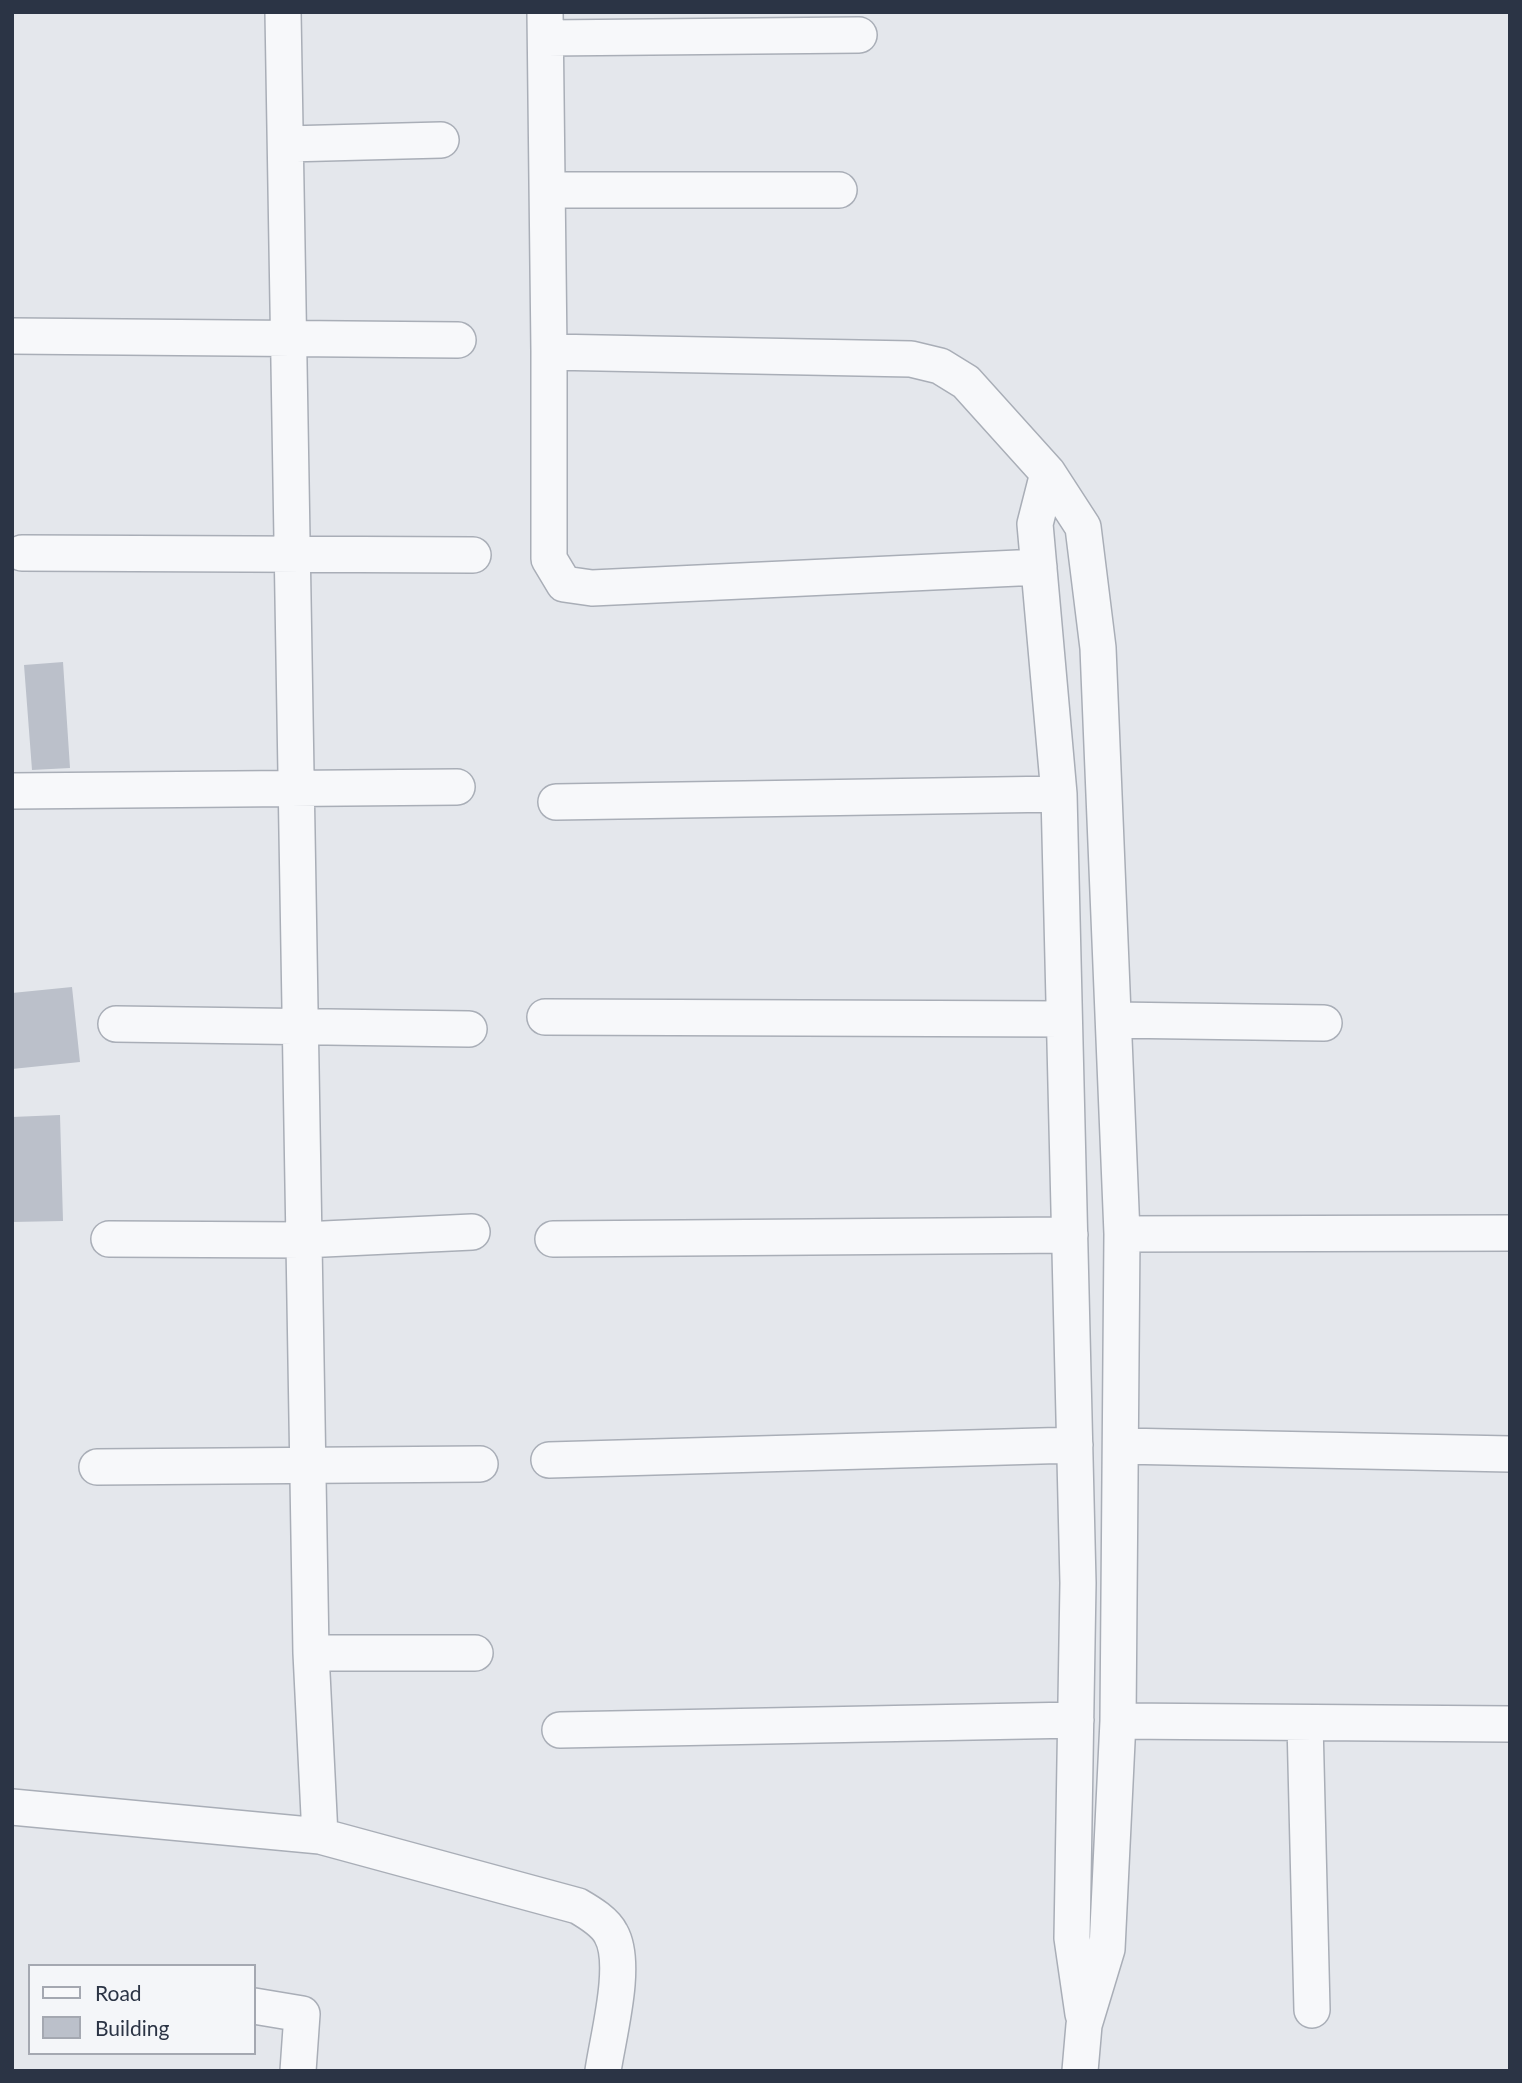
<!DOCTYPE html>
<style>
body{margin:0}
#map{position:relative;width:1522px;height:2083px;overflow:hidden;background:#e4e7ec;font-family:Lato,sans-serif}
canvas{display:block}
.frame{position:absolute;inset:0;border:14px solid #2b3445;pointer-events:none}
.legend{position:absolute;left:28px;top:1964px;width:228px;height:91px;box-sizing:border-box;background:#f4f6f9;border:2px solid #a4a8b1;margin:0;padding:9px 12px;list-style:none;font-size:21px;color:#2b3445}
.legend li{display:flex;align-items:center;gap:14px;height:35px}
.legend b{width:35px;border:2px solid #a4a8b1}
</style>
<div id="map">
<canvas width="1522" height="2083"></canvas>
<div class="frame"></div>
<ul class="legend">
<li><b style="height:9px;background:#f7f8fa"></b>Road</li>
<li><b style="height:19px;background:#bbc0ca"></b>Building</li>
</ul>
</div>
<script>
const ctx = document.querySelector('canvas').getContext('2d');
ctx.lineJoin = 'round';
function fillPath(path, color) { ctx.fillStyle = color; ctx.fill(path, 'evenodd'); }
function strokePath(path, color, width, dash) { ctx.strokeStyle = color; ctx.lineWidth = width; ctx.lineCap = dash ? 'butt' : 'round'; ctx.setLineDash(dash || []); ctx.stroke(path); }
fillPath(new Path2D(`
 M63 662 70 768 32 770 24 665Z
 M72 987 80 1062 12 1069V993Z
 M60 1115 63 1221 12 1222V1117Z`), '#bbc0ca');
const street = new Path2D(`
 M283 12 311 1653 320 1836 578 1906C590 1913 605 1922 611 1934 628 1964 608 2036 603 2071
 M545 12 549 352 911 359 940 366 966 382 1048 473 1083 527 1098 648 1122 1234 1118 1721 1107 1949 1084 2025 1080 2071
 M547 38 859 35
 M287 144 441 140
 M549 190H839
 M12 336 458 340
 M549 352V559L564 584 592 588 1039 567
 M1048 473 1035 524 1059 794 1078 1583 1072 1938 1083 2014
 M22 553 473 555
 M12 791 457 787
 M556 802 1059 794
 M545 1017 1063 1019
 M1114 1020 1324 1023
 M116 1024 469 1029
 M1122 1234 1510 1233
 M109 1239 303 1240 472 1232
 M553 1239 1070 1235
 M1121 1446 1510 1454
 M549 1460 1075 1445
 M97 1467 480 1464
 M311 1653H475
 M1118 1721 1510 1724
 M1305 1723 1312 2010
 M560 1730 1076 1720
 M12 1807 320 1836
 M254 2006 302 2014 298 2071`);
strokePath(street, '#a9aeb7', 38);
strokePath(street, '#f7f8fa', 35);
</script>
